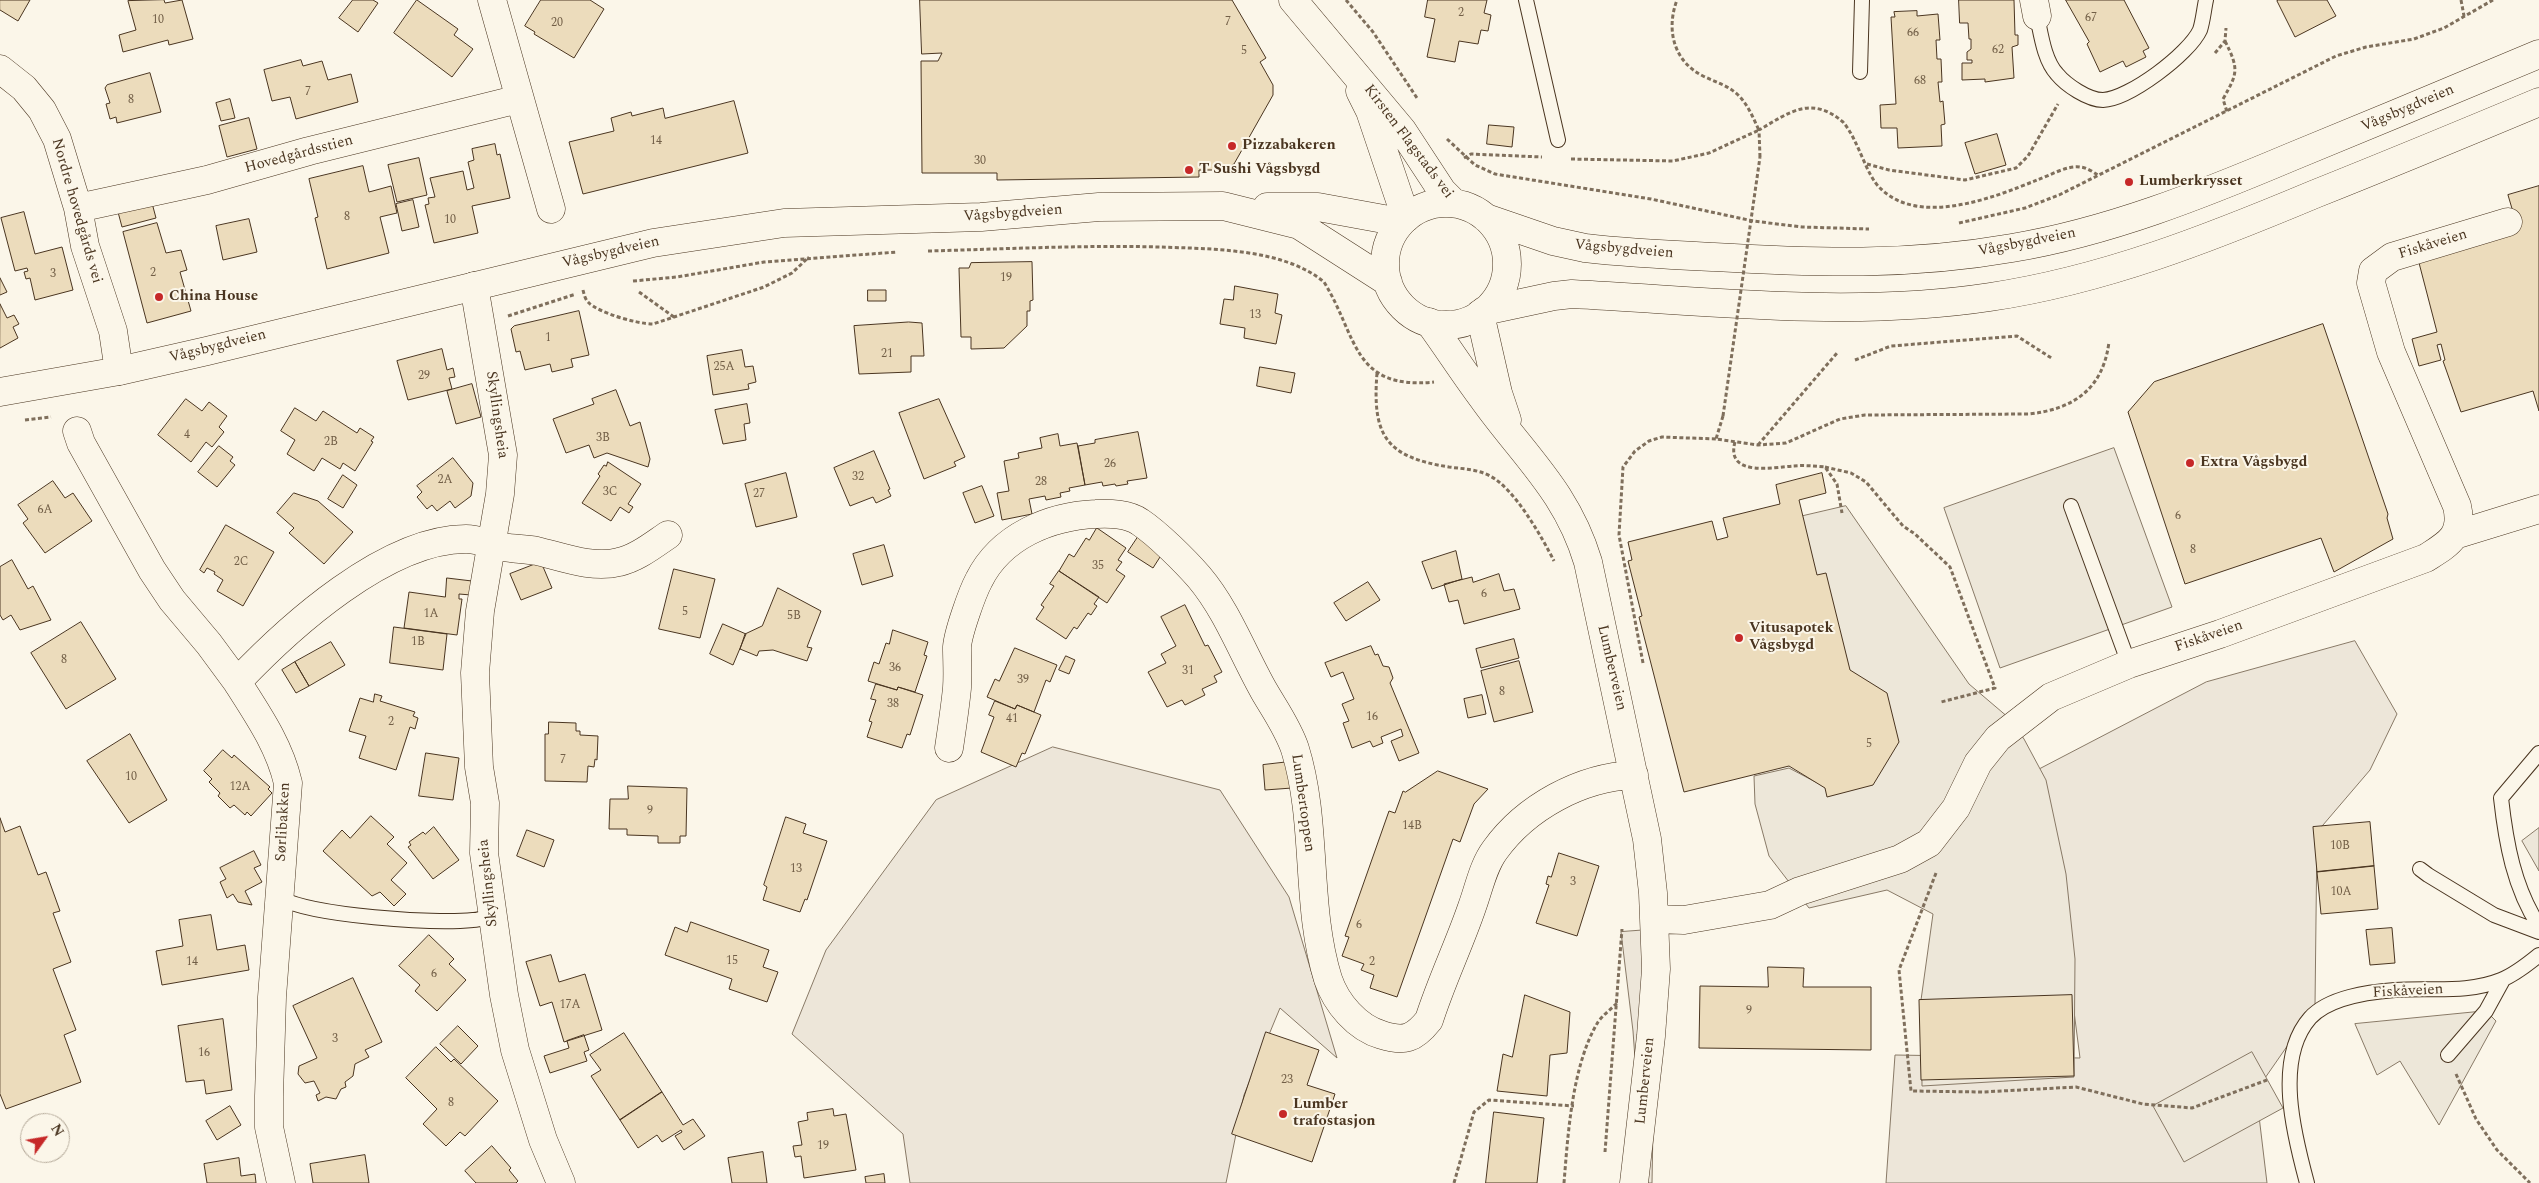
<!DOCTYPE html>
<meta charset="utf-8">
<style>
body{margin:0}
#map{position:relative;width:2539px;height:1183px;overflow:hidden;background:#fbf6e9;font-family:Spectral,serif}
canvas{display:block}
.north{position:absolute;left:20px;top:1113px;width:50px;height:50px;box-sizing:border-box;background:#fbf6e9;border:1px solid #b4a999;border-radius:50%;rotate:58deg;font-size:14px;font-weight:700;line-height:20px;text-align:center;color:#4a3520}
.north::after{content:'';display:block;margin:auto;width:18px;height:22px;background:#c62828;clip-path:polygon(50% 0,100% 100%,50% 72%,0 100%)}
</style>
<div id="map">
<canvas width="2539" height="1183"></canvas>
<div class="north">N</div>
</div>
<script>
const ctx = document.querySelector('canvas').getContext('2d');
ctx.lineJoin = 'round';
function fillPath(path, color) { ctx.fillStyle = color; ctx.fill(path, 'evenodd'); }
function strokePath(path, color, width, dash) { ctx.strokeStyle = color; ctx.lineWidth = width; ctx.lineCap = dash ? 'butt' : 'round'; ctx.setLineDash(dash || []); ctx.stroke(path); }
function label(font, color, halo, rows, align = 'center') {
  ctx.font = font + ' Spectral,serif'; ctx.lineWidth = 4; ctx.setLineDash([]); ctx.textBaseline = 'middle'; ctx.strokeStyle = halo; ctx.fillStyle = color; for (const [text, x, y, turn = 0] of rows) {
    ctx.save(); ctx.translate(x, y); ctx.rotate((+turn || 0) * Math.PI / 180); ctx.textAlign = isNaN(turn) ? turn : align; if (halo) ctx.strokeText(text, 0, 0); ctx.fillText(text, 0, 0); ctx.restore();
  }
}
const green = new Path2D(`
 M2355 641 2397 714 2370 770 2317 832 2315 1006 2256 1091 2267 1183H1886L1895 1055 2080 1058 2059 895 1993 793 2206 682Z
 M1053 747 1220 790 1289 897 1337 1058 1280 1008 1244 1095 1226 1183H910L903 1134 792 1034 826 950 936 800Z
 M1673 928 1656 950 1652 1183H1644L1633 1031 1621 932Z`);
fillPath(green, '#ede6d9');
strokePath(green, '#887966', 1);
const parking = new Path2D(`
 M2114 448 2172 607 2000 668 1944 508Z
 M1846 506 1969 684 2009 718 2024 739 2046 780 2066 874 2075 959 2074 1077 1922 1086 1921 1000 1933 914 1887 890 1809 908 1769 856 1755 804 1754 776 1789 768 1827 788 1844 681 1799 517Z
 M2539 828V871L2522 841Z
 M2486 1011 2496 1021 2439 1125 2400 1061 2377 1075 2355 1024Z
 M2252 1052 2283 1108 2184 1162 2153 1106Z`);
fillPath(parking, '#ede7d9');
strokePath(parking, '#887966', 1);
const building = new Path2D(`
 M0 0H30L18 21 0 10Z
 M164 0 165 3 182 0 193 39 169 45 168 40 123 52 119 35 136 30 128 1Z
 M353 0H373L378 3 358 32 339 18Z
 M417 0 458 29 454 35 473 49 452 77 394 33Z
 M541 0H590L604 9 574 58 534 34 535 32 525 26Z
 M920 0H1232L1266 58 1260 62 1273 85V95L1234 164 1224 170H1199V177L997 180V173H922L921 61H938L942 53 922 54Z
 M1428 0H1487L1484 13 1491 15 1488 31 1481 30 1478 44 1459 41 1455 62 1427 57 1435 19 1425 17Z
 M1959 0H2014L2015 35H2018V45L2012 47 2014 78 1985 82V79L1962 80V63H1972V60H1967V52L1971 49V39H1969L1968 23H1960Z
 M2066 0H2124L2149 48 2143 51 2146 57 2126 67 2123 61 2100 72 2087 44 2089 42Z
 M2279 0H2327L2336 16 2295 37 2277 1Z
 M1917 11V16L1938 14 1940 40H1936L1937 59H1941L1942 82H1938L1940 102 1943 101 1945 124 1941 125 1942 146 1898 148 1897 128H1881L1880 105 1896 104 1891 17H1895L1894 12Z
 M301 60 303 66 322 61 328 80 351 74 358 102 296 119 290 97 272 101 264 70Z
 M150 73 161 112 117 123 116 117 110 119 106 104 110 103 105 88 107 85Z
 M230 99 235 118 221 121 216 103Z
 M734 101 748 153 583 194 569 142 614 131 611 118 631 112 632 116 663 108 665 118Z
 M249 118 257 149 227 157 219 126Z
 M1489 125 1514 127 1512 147 1487 144Z
 M1997 134 2006 165 1975 174 1965 143Z
 M495 144 497 155 500 154 510 198 472 206 478 233 434 243 425 205 429 204 428 198 435 197 430 178 463 171 467 190 474 188 468 162 474 160 472 149Z
 M419 158 427 195 397 202 388 165Z
 M363 166 369 192 391 186 397 213 380 217 389 253 327 269 315 218 318 217 309 179Z
 M2539 186V411L2533 391 2461 412 2443 361 2445 360 2441 344 2437 345 2441 360 2419 366 2412 339 2437 332 2418 259 2518 229 2508 195Z
 M413 200 419 227 402 231 396 204Z
 M152 203 156 218 122 227 118 212Z
 M24 212 35 254 62 247 73 290 35 300 30 278 26 279 24 272 28 271 27 268 15 271 1 218Z
 M249 219 257 252 223 260 216 226Z
 M157 223 166 253 181 250 187 270 180 272 191 311 147 323 123 232Z
 M1032 262 1033 300 1030 301V311H1027V326L1004 348 971 349V337H961L959 268H969L971 263Z
 M0 278 7 292 0 295Z
 M1235 286 1278 294 1275 313 1282 315 1276 344 1244 338 1245 328 1220 324 1224 299 1233 300Z
 M868 290H886V301H868Z
 M0 304 7 318 14 315 19 324 13 327 18 338 0 348Z
 M579 311 589 355 571 359 573 367 552 372 550 364 525 370 520 351 516 352 511 329 514 326Z
 M909 322 922 323 924 356H911V372L859 374 854 326Z
 M2323 324 2388 514 2387 518 2393 539 2334 572 2321 538 2185 584 2128 412 2154 382Z
 M442 349 447 370 453 368 455 377 449 378 452 389 408 400 397 361Z
 M742 350 745 367 753 366 756 382 748 384 749 389 713 395 707 356Z
 M1260 367 1295 373 1291 393 1257 386Z
 M472 384 481 417 456 424 447 391Z
 M616 390 630 426 640 422 650 459 648 467 607 453 594 458 589 445 566 453 553 419 594 404 592 399Z
 M186 399 202 411 209 402 227 416 219 427 224 432 212 447 206 442 191 462 158 435Z
 M939 399 965 457 954 462 956 466 924 479 899 413Z
 M747 404 750 423 744 424 746 440 723 444 715 410Z
 M295 408 316 421 323 411 357 433 360 428 374 437 371 441 373 442 355 471 343 463 340 469 322 458 314 471 287 454 295 440 281 431Z
 M1138 432 1147 478 1127 481 1128 484 1116 486 1115 484 1103 486 1102 482 1085 485 1078 446 1095 443V440Z
 M1058 434 1060 446 1077 443 1085 485 1069 488 1070 491 1060 493 1061 497 1046 500 1045 496 1029 499 1032 514 1002 520 997 493 1009 491 1004 461 1019 458 1018 453 1042 448 1040 438Z
 M219 446 233 457 230 461 235 465 217 487 198 472Z
 M874 451 890 489 888 490 891 496 876 503 873 497 850 506 834 468Z
 M453 458 473 483 471 496 455 508 450 501 437 511 432 505 427 509 417 497 422 492 417 486Z
 M608 462 641 484 628 504 633 507 629 513 620 507 611 521 582 503 600 476 598 474 604 465 606 466Z
 M786 473 797 517 756 527 745 484Z
 M1822 473 1826 493 1799 500 1817 575 1826 573 1850 670 1887 693 1899 742 1873 785 1827 797 1825 788 1789 766 1684 792 1639 617 1642 616 1628 561 1632 560 1628 542 1712 521 1717 540 1728 537 1723 518 1780 504 1776 485Z
 M343 475 357 485 343 508 328 499Z
 M53 481 65 498 73 493 92 521 45 553 23 523 28 519 18 505Z
 M982 486 994 516 975 523 963 493Z
 M294 493 318 501 353 532 324 564 289 533 294 528 277 513Z
 M226 525 274 552 243 606 217 591 223 580 214 574 215 572 207 568 204 573 200 570Z
 M1097 528 1126 548 1118 560 1122 562 1116 570 1125 576 1107 603 1059 571 1069 554 1074 557 1086 538 1089 540Z
 M1142 531 1167 546 1153 568 1128 552Z
 M884 545 893 576 862 585 853 554Z
 M1456 551 1462 579 1432 589 1422 562Z
 M12 560 28 589 33 586 51 620 20 630 11 615 3 620 0 615V567Z
 M541 562 552 588 521 600 510 574Z
 M674 569 715 579 700 638 659 629Z
 M1059 571 1099 597 1094 604 1097 606 1091 615 1088 613 1077 629 1074 627 1066 639 1036 619 1044 607 1041 605 1054 586 1050 584Z
 M1499 574 1504 591 1514 589 1520 609 1464 624 1458 600 1449 602 1444 584 1472 577 1473 582Z
 M447 578 472 581 471 595 459 594V599H462L457 635 404 628 409 592 445 597Z
 M1368 582 1380 600 1346 621 1334 603Z
 M778 588 821 611 807 647 812 648 807 661 773 650 759 651 757 656 740 649 745 634 762 626Z
 M1185 605 1205 646 1208 645 1222 672 1214 676 1217 682 1202 689 1205 695 1185 705 1182 700 1167 707 1148 672 1166 663 1161 654 1176 646 1161 617Z
 M81 622 116 679 66 709 31 653Z
 M723 624 746 634 733 665 710 654Z
 M394 627 447 634 443 670 390 663Z
 M893 630 928 642 924 655 927 656 915 692 898 687 897 690 868 681 874 662 879 664 886 643 889 644Z
 M1514 639 1519 658 1481 668 1476 649Z
 M331 642 345 665 309 686 295 662Z
 M1371 646 1375 655 1378 654 1383 666 1389 667 1393 678 1390 683 1419 753 1399 761 1391 741 1403 736 1401 729 1381 737 1383 743 1373 747 1370 741 1352 748 1343 723 1349 721 1342 704 1354 699 1343 672 1331 677 1325 663Z
 M1015 648 1057 665 1050 682 1046 680 1034 712 1017 705 1015 709 987 697 995 679 999 681Z
 M1066 656 1075 660 1069 674 1059 670Z
 M1519 661 1533 712 1494 722 1481 671Z
 M295 662 309 686 296 693 282 670Z
 M876 684 897 690 898 687 923 695 910 735 907 734 902 748 867 737 872 722 869 721 876 700 871 699Z
 M375 694 382 696 380 701 415 712 413 716 418 718 415 729 410 727 396 770 359 758 366 736 349 731 360 698 373 702Z
 M1482 695 1486 714 1468 718 1464 699Z
 M995 701 1015 709 1017 705 1041 715 1025 754 1022 753 1016 767 981 752 994 717 989 715Z
 M549 722 576 723V731H580V735L598 736 597 760 595 759 594 767 588 766 587 782 545 781V734H548Z
 M130 734 167 800 129 823 87 761Z
 M223 750 232 758 234 755 270 787 268 789 272 793 251 816 247 812 245 815 234 805 230 808 218 796 220 793 209 782 212 779 204 771Z
 M426 753 459 758 453 800 419 796Z
 M1289 762 1292 788 1265 790 1263 765Z
 M1438 771 1488 789 1474 804 1460 842 1453 839 1397 997 1370 988 1374 975 1361 970 1364 964 1342 956 1349 937 1345 936 1389 811 1395 813 1403 791 1405 792Z
 M628 786 687 788 686 836H680V843H658V836L627 835V829H609L610 799H628Z
 M371 816 394 837 387 844 407 863 391 880 406 894 394 906 380 892 372 896 323 851 342 830 350 838Z
 M786 817 806 824 803 833 827 841 807 900 805 899 800 912 763 900 767 887 764 885Z
 M0 818 5 832 20 826 38 875 46 872 60 911 53 913 71 962 53 969 76 1030 64 1035 81 1082 6 1109 0 1094Z
 M2370 822 2374 866 2317 872 2313 827Z
 M434 827 459 860 433 879 408 847 411 845 409 842 423 832 425 834Z
 M527 830 554 840 544 867 517 856Z
 M254 851 261 865 254 868 262 882 245 891 252 905 238 902 233 894 227 898 220 882 226 879 220 868Z
 M1559 853 1599 866 1577 936 1536 923 1549 885 1546 884 1548 876 1551 877Z
 M2374 866 2378 909 2321 914 2317 872Z
 M211 915 217 950 245 945 249 970 162 985 156 951 183 946 179 920Z
 M691 922 769 950 763 967 778 972 767 1002 729 989 732 979 665 955 675 927 687 932Z
 M2392 928 2395 963 2370 965 2366 930Z
 M429 935 454 959 449 964 466 980 437 1011 415 991 420 985 399 966Z
 M551 955 559 982 585 974 602 1030 564 1042 552 1002 540 1006 526 962Z
 M1768 967 1804 968 1803 987H1871V1050L1699 1048 1700 986 1768 987Z
 M353 978 382 1042 365 1050 369 1057 355 1064 353 1076 345 1082 346 1087 341 1089 336 1099 326 1097 318 1101 316 1095 320 1093 314 1081 305 1083 298 1074 299 1066 317 1058 293 1006Z
 M1525 995 1570 1012 1567 1053 1550 1055 1547 1096 1497 1091 1503 1054 1512 1057Z
 M2072 995 2074 1076 1921 1080 1919 1000Z
 M223 1019 232 1090 206 1094 204 1080 186 1082 178 1026Z
 M458 1026 478 1046 461 1064 440 1044Z
 M1266 1032 1319 1050 1307 1085 1335 1094 1312 1162 1232 1134Z
 M624 1033 662 1092 620 1120 591 1076 601 1070 590 1055Z
 M584 1035 589 1050 584 1052 587 1061 550 1073 544 1056 569 1048 567 1041Z
 M436 1047 451 1062 454 1059 498 1101 465 1136 460 1132 446 1146 423 1124 437 1109 406 1078Z
 M662 1092 683 1125 693 1119 705 1136 684 1150 675 1136 682 1132 681 1130 662 1142 657 1135 638 1148 620 1120Z
 M230 1106 241 1125 217 1140 206 1121Z
 M833 1109 834 1116 846 1114 856 1170 804 1178 801 1156 795 1157 793 1146 802 1145 798 1122 808 1120 807 1113Z
 M1494 1112 1544 1118 1537 1183H1486Z
 M492 1146 511 1168 509 1170 518 1181 516 1183H476L465 1171Z
 M763 1152 767 1183H732L728 1158Z
 M365 1155 369 1183H313L310 1164Z
 M239 1158 241 1176 255 1174 256 1183H207L204 1164Z
 M884 1174 885 1183H866L865 1177Z`);
fillPath(building, '#ecdcbc');
strokePath(building, '#4a3520', 1);
const lane = new Path2D(`
 M1526 0 1558 140
 M2037 16C2041 34 2044 60 2057 74 2066 85 2088 100 2103 100 2129 99 2189 54 2200 30 2203 21 2204 9 2206 0
 M1860 72 1862 0
 M2071 506 2129 664
 M2539 753 2501 798C2506 843 2514 888 2539 926
 M2420 869 2428 875 2494 915 2539 932
 M280 898C313 916 434 924 473 920 480 920 486 917 492 915
 M2448 1055 2486 1011 2503 980
 M2307 1183C2294 1135 2274 1059 2310 1018 2329 997 2369 992 2395 990 2431 987 2466 994 2501 980 2514 975 2528 964 2539 955`);
const street = new Path2D(`
 M492 0 551 209
 M2034 0 2037 16
 M0 69 24 88 42 110 57 139 78 208 85 246 113 331 119 371
 M78 208 207 180 309 151 519 99
 M474 286 503 455 500 494 480 611 475 673 479 767 485 803 484 853 504 995 515 1050 543 1140 561 1183
 M1480 314 1498 393 1507 420
 M1429 322C1448 348 1465 375 1484 400 1525 457 1567 492 1588 562L1647 839 1653 893 1656 969 1651 1036 1634 1183
 M77 431 81 443 152 570 172 600 209 644 237 682
 M2455 535 2539 509
 M949 748C952 728 955 708 957 688 958 674 957 661 957 647 958 633 972 593 979 580 1001 536 1050 516 1096 514 1109 513 1129 514 1140 522 1158 534 1185 561 1199 577 1227 610 1243 654 1264 691 1275 710 1288 728 1295 749 1318 823 1305 905 1328 979 1336 1003 1357 1028 1382 1035 1404 1042 1414 1039 1429 1020 1441 982 1459 945 1472 907 1479 888 1483 866 1495 850 1526 807 1581 777 1634 775
 M1655 919 1684 920 1770 905 1800 891 1900 859 1929 843 1956 808 1978 763 1998 738 2051 697 2129 664 2220 634 2426 558C2448 544 2464 536 2457 506L2391 352 2371 283 2373 271 2392 257 2508 222
 M281 1183 269 1127V1096L272 997 288 783C279 745 258 715 237 682 289 627 386 539 466 539 478 539 492 545 503 547 514 549 526 549 537 551 562 557 593 569 619 562 637 558 653 545 668 535`);
const secondary = new Path2D(`
 M1293 0 1402 130 1442 191 1454 203
 M1360 91 1370 111 1406 218`);
const primary = new Path2D(`
 M1385 264a61 61 0 1 1 122 0a61 61 0 1 1-122 0Z
 M1267 207H1318L1389 220 1404 219
 M1486 218 1553 241 1585 248C1627 253 1671 255 1714 257 1817 263 1909 266 2012 248 2108 232 2201 195 2291 157 2374 123 2456 89 2539 54
 M1484 311 1554 296 1572 294C1711 301 1852 318 1990 297 2104 280 2210 238 2315 194 2390 164 2465 133 2539 102
 M0 392 119 371 207 351 653 243 784 223 981 217 1099 207 1223 206 1299 225 1388 282`);
strokePath(lane, '#4a3520', 16);
strokePath(street, '#4a3520', 29);
strokePath(secondary, '#4a3520', 29);
strokePath(primary, '#4a3520', 29);
strokePath(new Path2D(`
 M1346 0 1373 32 1417 98
 M2461 0 2464 16
 M2225 41C2239 69 2238 73 2223 99L2227 112
 M2215 53 2225 41 2226 28
 M1447 139 1475 165 1495 174 1651 199 1753 221 1802 227 1869 229
 M1760 157 1759 130C1790 112 1811 95 1843 122 1858 139 1866 175 1880 188 1919 227 1993 198 2037 180 2049 176 2067 165 2080 167 2086 167 2093 172 2098 175
 M1464 158 1471 154 1542 157
 M1571 159 1673 161 1709 153 1759 130C1753 118 1748 104 1737 94 1727 85 1715 82 1703 76 1673 61 1666 29 1677 0
 M1867 164 1889 170 1965 180 2016 168 2028 156 2058 104
 M1959 223 2025 208 2059 195 2336 56 2366 47 2414 39 2444 28 2493 0
 M928 251C1005 249 1082 245 1160 247 1211 249 1283 248 1324 282 1358 337 1352 390 1434 382
 M633 281 677 277 764 262 897 252
 M583 290C584 294 585 299 588 302 598 313 638 324 653 324L764 287 792 273 809 257
 M639 292 674 317
 M508 316 576 294
 M1855 360 1891 346 2017 336 2053 359
 M1377 373C1372 436 1386 457 1449 467 1463 469 1477 469 1490 476 1514 488 1542 537 1554 561
 M1723 416 1716 439 1758 445 1786 443 1840 419 1865 415 2029 414C2074 409 2103 389 2109 342
 M25 420 51 417
 M1735 442C1725 478 1776 467 1794 466 1804 465 1814 466 1825 467L1837 484 1842 513
 M1758 445 1837 353
 M1825 467 1851 473 1866 482 1903 526 1915 534 1950 567 1995 688 1941 702
 M1643 663 1619 535 1623 467 1635 451 1649 441 1662 437 1716 439
 M1936 873 1899 970 1911 1091 1983 1092 2076 1087 2143 1104 2192 1108 2267 1080
 M2456 1074 2476 1119 2497 1150 2530 1183
 M1605 1152 1622 929
 M1454 1183 1474 1112 1489 1100 1574 1106
 M1564 1183C1568 1134 1572 1065 1598 1022 1603 1015 1611 1009 1617 1003`), '#7f6f5c', 3, [4, 2.5]);
strokePath(lane, '#fbf6e9', 14);
strokePath(street, '#fbf6e9', 28);
strokePath(secondary, '#fbf6e9', 28);
strokePath(primary, '#fbf6e9', 28);
strokePath(new Path2D(`
 M1723 416 1760 157`), '#7f6f5c', 3, [4, 2.5]);
for (const [x, y, r, color] of [
 [1232,146,5,"#c62828"],
 [1189,170,5,"#c62828"],
 [2129,182,5,"#c62828"],
 [159,297,5,"#c62828"],
 [2190,463,5,"#c62828"],
 [1739,638,5,"#c62828"],
 [1283,1114,5,"#c62828"]
]) { const dot = new Path2D(); dot.arc(x, y, r, 0, 2 * Math.PI); ctx.fillStyle = color; ctx.fill(dot); strokePath(dot, '#fbf6e9', 2); }
label('12px', '#725f47', null, [
 ["2",1461,14],
 ["67",2091,19],
 ["10",158,21],
 ["7",1228,23],
 ["20",557,24],
 ["66",1913,34],
 ["62",1998,51],
 ["5",1244,52],
 ["68",1920,82],
 ["7",308,93],
 ["8",131,101],
 ["14",656,142],
 ["30",980,162],
 ["8",347,218],
 ["10",450,221],
 ["2",153,274],
 ["3",53,275],
 ["19",1006,279],
 ["13",1255,316],
 ["1",548,339],
 ["21",887,355],
 ["25A",724,368],
 ["29",424,377],
 ["4",187,436],
 ["3B",603,439],
 ["2B",331,443],
 ["26",1110,465],
 ["32",858,478],
 ["2A",445,481],
 ["28",1041,483],
 ["3C",610,493],
 ["27",759,495],
 ["6A",45,511],
 ["6",2178,517],
 ["8",2193,551],
 ["2C",241,563],
 ["35",1098,567],
 ["6",1484,595],
 ["5",685,613],
 ["1A",431,615],
 ["5B",794,617],
 ["1B",418,643],
 ["8",64,661],
 ["36",895,669],
 ["31",1188,672],
 ["39",1023,681],
 ["8",1502,693],
 ["38",893,705],
 ["16",1372,718],
 ["41",1012,720],
 ["2",391,723],
 ["5",1869,745],
 ["7",563,761],
 ["10",131,778],
 ["12A",240,788],
 ["9",650,812],
 ["14B",1412,827],
 ["10B",2340,847],
 ["13",796,870],
 ["3",1573,883],
 ["10A",2341,893],
 ["6",1359,926],
 ["15",732,962],
 ["14",192,963],
 ["2",1372,963],
 ["6",434,975],
 ["17A",570,1006],
 ["9",1749,1012],
 ["3",335,1040],
 ["16",204,1054],
 ["23",1287,1081],
 ["8",451,1104],
 ["19",823,1147]
]);
label('15px', '#4a3520', '#fbf6e9', [
 ["Vågsbygdveien",2408,109,-23],
 ["Kirsten Flagstads vei",1408,142,53],
 ["Hovedgårdsstien",299,155,-15],
 ["Nordre hovedgårds vei",76,211,74],
 ["Vågsbygdveien",1013,214,-4],
 ["Vågsbygdveien",2027,243,-11],
 ["Fiskåveien",2433,245,-17],
 ["Vågsbygdveien",1624,250,5],
 ["Vågsbygdveien",611,253,-13],
 ["Vågsbygdveien",218,347,-14],
 ["Skyllingsheia",496,415,82],
 ["Fiskåveien",2209,637,-19],
 ["Lumberveien",1611,668,77],
 ["Lumbertoppen",1302,803,82],
 ["Sørlibakken",284,822,-87],
 ["Skyllingsheia",489,883,-96],
 ["Fiskåveien",2408,992,-3],
 ["Lumberveien",1646,1081,-84]
]);
label('bold 15px', '#4a3520', '#fbf6e9', [
 ["Pizzabakeren",1242,146],
 ["T Sushi Vågsbygd",1199,170],
 ["Lumberkrysset",2139,182],
 ["China House",169,297],
 ["Extra Vågsbygd",2200,463],
 ["Vitusapotek",1749,629],
 ["Vågsbygd",1749,646],
 ["Lumber",1293,1105],
 ["trafostasjon",1293,1122]
], 'left');
</script>
